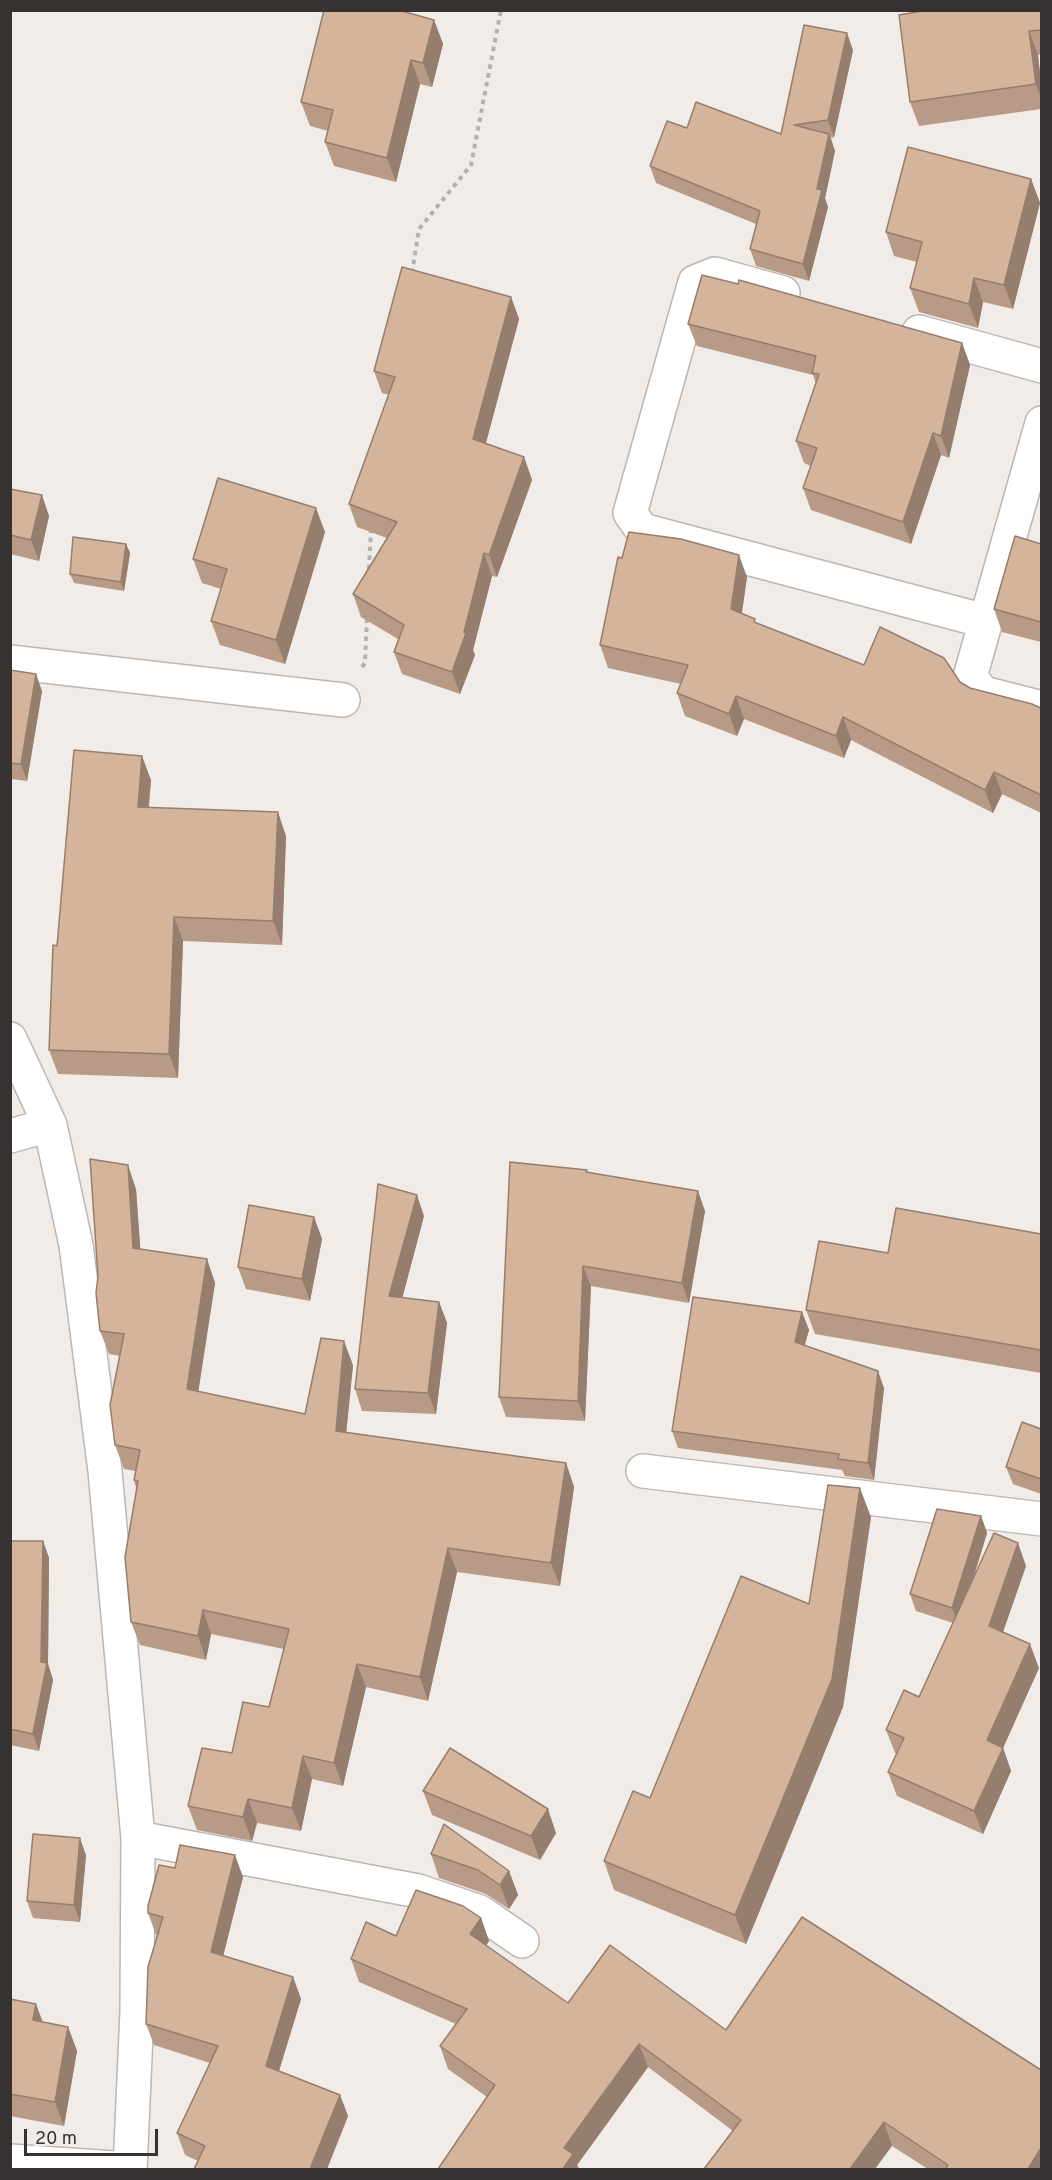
<!DOCTYPE html>
<style>
body{margin:0}
#map{position:relative;width:1052px;height:2180px;overflow:hidden;background:#f1ece7;font-family:Overpass,sans-serif}
canvas{display:block}
.frame{position:absolute;inset:0;border:12px solid #353231;pointer-events:none}
.scale{position:absolute;left:24px;top:2129px;width:134px;height:27px;box-sizing:border-box;border:3px solid #353231;border-top:0;padding-left:8px;font-size:18px;line-height:21px;white-space:nowrap;color:#353231;-webkit-text-stroke:4px #f1ece7;paint-order:stroke}
</style>
<div id="map">
<canvas width="1052" height="2180"></canvas>
<div class="frame"></div>
<div class="scale">20 m</div>
</div>
<script>
const ctx = document.querySelector('canvas').getContext('2d');
ctx.lineJoin = 'round';
function strokePath(path, color, width, dash) { ctx.strokeStyle = color; ctx.lineWidth = width; ctx.lineCap = dash ? 'butt' : 'round'; ctx.setLineDash(dash || []); ctx.stroke(path); }
function fillPath(path, color) { ctx.fillStyle = color; ctx.fill(path, 'evenodd'); }
const minor = new Path2D(`
 M783 293 715 274 695 282 630 513 642 530 985 621
 M919 332 1042 366
 M1042 423 970 677 983 693 1042 708
 M10 662 343 700
 M10 1039 50 1125 76 1245 105 1471 138 1838 137 2011 130 2170
 M10 1136 50 1125
 M643 1471 1042 1519
 M138 1838 418 1891 480 1912 522 1941
 M10 2161 130 2169`);
strokePath(minor, '#bcb7b3', 36);
strokePath(new Path2D(`
 M412 273 419 229 471 165 501 10
 M369 569 371 529
 M362 667 365 663 367 616`), '#b4b0ac', 4, [4.5, 4.5]);
strokePath(minor, '#fff', 33);
fillPath(new Path2D(`
 M1041 10V55H1038L1041 82V109L919 126 910 102Z
 M434 20 443 44 432 87 420 84 396 182 334 166 325 142 328 131 310 126 301 102Z
 M853 50 834 137 831 138 835 151 825 198 828 207 809 281 756 266 750 249 756 224 656 183 650 166 781 134Z
 M1031 179 1040 203 1013 309 983 302 978 328 919 312 910 288 917 262 894 256 886 232Z
 M511 297 519 319 486 443 524 457 532 480 497 577 492 576 473 650 475 655 460 694 402 674 394 652 398 639 361 617 353 594 387 538 357 527 349 504 389 395 382 393 374 371Z
 M688 324 962 343 970 365 949 458 941 455 911 544 811 510 803 488 811 466 804 463 796 441 816 384 813 375 697 346Z
 M10 489 49 516 39 561 10 554Z
 M325 532 285 664 220 645 211 621 221 589 202 583 193 559Z
 M126 544 130 553 124 591 74 583 70 574Z
 M1041 544V642L1002 632 994 609Z
 M622 558 747 577 742 613 756 623 864 665 960 682 970 688 1041 708V813L1002 794 993 813 851 740 844 758 744 719 737 736 685 716 677 693 681 684 608 668 600 645Z
 M10 670 42 691 27 781 10 779Z
 M151 780 149 807 286 836 282 945 183 941 178 1078 58 1074 49 1050 57 946Z
 M588 1172 705 1211 689 1303 591 1286 585 1421 506 1417 499 1397Z
 M136 1189 140 1249 207 1259 215 1283 198 1392 305 1414 353 1365 346 1433 566 1463 574 1487 560 1586 457 1572 428 1701 366 1687 343 1786 312 1779 301 1831 257 1823 252 1841 197 1830 188 1806 269 1707 284 1649 211 1634 206 1660 140 1645 131 1622 136 1488 134 1480 135 1471 124 1469 115 1445 120 1356 109 1354 100 1331Z
 M424 1216 402 1298 439 1302 447 1323 436 1414 362 1411 355 1389Z
 M314 1217 322 1239 310 1301 246 1289 238 1267Z
 M1041 1234V1373L815 1334 806 1310 888 1253Z
 M802 1312 809 1330 804 1345 884 1388 874 1480 845 1476 842 1470 678 1448 672 1431Z
 M1041 1429V1494L1013 1484 1006 1467Z
 M981 1516 987 1533 973 1579 1026 1566 1003 1632 1039 1668 1003 1748 1011 1771 983 1834 897 1796 888 1772 897 1754 895 1753 886 1730 919 1697 953 1623 916 1611 910 1594Z
 M871 1517 843 1707 746 1944 614 1890 604 1861 650 1798 809 1604Z
 M10 1541H43L49 1558 48 1664 53 1680 39 1751 10 1745Z
 M423 1791 556 1833 540 1860 432 1815Z
 M431 1854 509 1871 518 1895 509 1909 486 1894 439 1878Z
 M86 1855 80 1922 33 1918 27 1901Z
 M243 1877 223 1955 293 1977 301 1999 279 2071 340 2095 348 2116 327 2169H194L198 2161 185 2155 177 2133 210 2063 154 2045 146 2024 157 1935H156L148 1913Z
 M481 1918 489 1941 486 1945 568 2003 726 2030 1041 2169H928L892 2146 733 2131 648 2067 577 2165 579 2169H438L487 2097 448 2069 440 2046 456 2024 359 1982 351 1959 396 1936Z
 M10 1999 43 2022 68 2027 77 2051 64 2126 10 2116Z`), '#b79b86');
fillPath(new Path2D(`
 M434 20 443 44 432 87 423 63Z
 M1029 31 1038 55 1041 82V99L1036 84Z
 M847 33 853 50 834 137 828 120Z
 M411 60 420 84 396 182 387 158Z
 M829 134 835 151 825 198 828 207 809 281 803 264 817 189Z
 M1031 179 1040 203 1013 309 1004 285Z
 M974 278 983 302 978 328 969 304Z
 M511 297 519 319 481 461 473 439Z
 M962 343 970 365 949 458 941 436Z
 M933 433 941 455 911 544 903 522Z
 M524 457 532 480 497 577 489 555Z
 M42 495 49 516 39 561 31 540Z
 M316 508 325 532 285 664 276 640Z
 M126 544 130 553 124 591 121 582Z
 M484 553 492 576 473 650 475 655 460 694 452 672 464 632Z
 M739 555 747 577 739 631 731 609Z
 M36 674 42 691 27 781 21 764Z
 M736 696 744 719 737 736 729 714Z
 M843 717 851 740 844 758 836 736Z
 M142 756 151 780 146 831 138 807Z
 M994 772 1002 794 993 813 985 790Z
 M278 812 286 836 282 945 273 921Z
 M174 917 183 941 178 1078 169 1054Z
 M128 1165 136 1189 142 1271 133 1248Z
 M698 1191 705 1211 689 1303 682 1283Z
 M417 1195 424 1216 397 1318 389 1296Z
 M314 1217 322 1239 310 1301 302 1279Z
 M207 1259 215 1283 195 1413 187 1389Z
 M583 1266 591 1286 585 1421 578 1401Z
 M439 1302 447 1323 436 1414 428 1393Z
 M802 1312 809 1330 801 1359 795 1342Z
 M344 1341 353 1365 344 1455 336 1431Z
 M878 1371 884 1388 874 1480 868 1463Z
 M566 1463 574 1487 560 1586 551 1563Z
 M860 1488 871 1517 843 1707 746 1944 735 1915Z
 M981 1516 987 1533 959 1625 952 1608Z
 M43 1541 49 1558 48 1664 53 1680 39 1751 33 1734 41 1662Z
 M1018 1543 1026 1566 997 1649 989 1626Z
 M448 1548 457 1572 428 1701 420 1677Z
 M203 1610 211 1634 206 1660 198 1636Z
 M1030 1644 1039 1668 1003 1748 1011 1771 983 1834 974 1811 987 1740Z
 M357 1664 366 1687 343 1786 334 1763Z
 M303 1756 312 1779 301 1831 292 1808Z
 M248 1799 257 1823 252 1841 243 1817Z
 M548 1809 556 1833 540 1860 531 1836Z
 M80 1838 86 1855 80 1922 74 1905Z
 M235 1855 243 1877 219 1973 211 1952Z
 M509 1871 518 1895 509 1909 500 1885Z
 M481 1918 489 1941 479 1957 470 1934Z
 M293 1977 301 1999 274 2087 266 2066Z
 M36 2004 45 2028 33 2020Z
 M68 2027 77 2051 64 2126 55 2102Z
 M639 2044 648 2067 577 2165 579 2169H563L564 2148Z
 M340 2095 348 2116 327 2169H310Z
 M884 2122 892 2146 875 2169H850Z
 M1041 2148V2169H1028Z`), '#957e6d');
const building = new Path2D(`
 M324 10H398L434 20 423 63 411 60 387 158 325 142 333 110 301 102Z
 M928 10H1041V30L1029 31 1036 84 910 102 899 15Z
 M804 25 847 33 828 120 794 125 829 134 817 189 822 190 803 264 750 249 760 211 650 166 667 121 687 128 696 102 781 134Z
 M908 147 1031 179 1004 285 974 278 969 304 910 288 922 242 886 232Z
 M402 267 511 297 473 439 524 457 489 555 484 553 464 632 466 633 452 672 394 652 404 625 353 594 397 522 349 504 395 377 374 371Z
 M702 275 738 284 739 280 962 343 941 436 933 433 903 522 803 488 817 448 796 441 819 374 812 373 816 356 688 324Z
 M218 478 316 508 276 640 211 621 227 569 193 559Z
 M10 489 42 495 31 540 10 535Z
 M629 532 681 539 739 555 731 609 755 619 754 622 864 665 880 627 944 658 960 682 970 688 1032 704 1041 708V795L994 772 985 790 843 717 836 736 736 696 729 714 677 693 688 665 600 645 618 557 622 558Z
 M1015 536 1041 544V622L994 609Z
 M73 537 126 544 121 582 70 574Z
 M10 670 36 674 21 764 10 763Z
 M74 750 142 756 138 807 278 812 273 921 174 917 169 1054 49 1050 53 945 57 946Z
 M90 1159 128 1165 133 1248 207 1259 187 1389 305 1414 321 1338 344 1341 336 1431 566 1463 551 1563 448 1548 420 1677 357 1664 334 1763 303 1756 292 1808 248 1799 243 1817 188 1806 202 1748 232 1753 243 1702 269 1707 289 1629 203 1610 198 1636 131 1622 125 1557 138 1481 134 1480 140 1450 115 1445 110 1405 124 1334 100 1331 96 1293 98 1276Z
 M510 1162 587 1170 586 1172 698 1191 682 1283 583 1266 578 1401 499 1397Z
 M378 1184 417 1195 389 1296 439 1302 428 1393 355 1389Z
 M249 1205 314 1217 302 1279 238 1267Z
 M896 1208 1041 1234V1350L806 1310 819 1241 888 1253Z
 M693 1297 802 1312 795 1342 878 1371 868 1463 838 1459 839 1454 672 1431Z
 M1022 1422 1041 1429V1479L1006 1467Z
 M828 1485 860 1488 832 1679 735 1915 604 1861 633 1791 650 1798 741 1576 809 1604Z
 M937 1509 981 1516 952 1608 910 1594Z
 M994 1533 1018 1543 989 1626 1030 1644 987 1740 1003 1748 974 1811 888 1772 904 1738 886 1730 904 1690 919 1697Z
 M10 1541H43L41 1662 47 1663 33 1734 10 1729Z
 M450 1748 548 1809 531 1836 423 1791Z
 M444 1824 509 1871 500 1885 478 1870 431 1854Z
 M33 1834 80 1838 74 1905 27 1901Z
 M180 1845 235 1855 211 1952 293 1977 266 2066 340 2095 310 2169H194L205 2146 177 2133 218 2046 146 2024 148 1967 163 1917 148 1913V1906L159 1865 175 1868Z
 M416 1890 463 1906 481 1918 470 1934 568 2003 610 1945 726 2030 802 1917 1041 2070V2148L1028 2169H945L948 2165 884 2122 850 2169H704L741 2120 639 2044 564 2148 573 2154 563 2169H438L495 2085 440 2046 467 2009 351 1959 366 1922 396 1936Z
 M10 1999 36 2004 33 2020 68 2027 55 2102 10 2094Z`);
fillPath(building, '#d5b49c');
strokePath(building, '#957e6d', 1.5);
</script>
